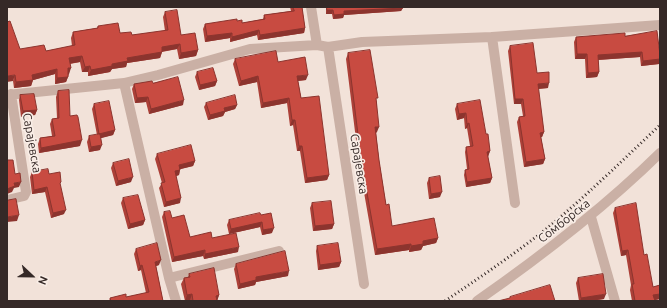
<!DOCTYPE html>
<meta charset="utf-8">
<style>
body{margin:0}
#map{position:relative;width:667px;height:308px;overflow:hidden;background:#f2e2d9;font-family:Ubuntu,sans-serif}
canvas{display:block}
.frame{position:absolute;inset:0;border:8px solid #352927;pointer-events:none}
.north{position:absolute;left:12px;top:256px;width:40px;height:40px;-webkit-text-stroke:3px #f9ede6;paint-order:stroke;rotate:112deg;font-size:11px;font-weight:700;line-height:16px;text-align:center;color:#352927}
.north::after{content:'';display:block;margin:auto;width:14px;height:18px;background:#352927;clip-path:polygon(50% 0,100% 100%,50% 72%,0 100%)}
</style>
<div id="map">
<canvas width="667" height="308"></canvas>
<div class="frame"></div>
<div class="north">N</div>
</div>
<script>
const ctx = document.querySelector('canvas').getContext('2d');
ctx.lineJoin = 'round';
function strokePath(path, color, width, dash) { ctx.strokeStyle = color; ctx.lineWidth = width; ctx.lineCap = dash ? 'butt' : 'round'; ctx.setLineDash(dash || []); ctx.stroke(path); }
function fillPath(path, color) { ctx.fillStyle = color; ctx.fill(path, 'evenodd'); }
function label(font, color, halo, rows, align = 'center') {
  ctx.font = font + ' Ubuntu,sans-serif'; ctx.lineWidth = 3.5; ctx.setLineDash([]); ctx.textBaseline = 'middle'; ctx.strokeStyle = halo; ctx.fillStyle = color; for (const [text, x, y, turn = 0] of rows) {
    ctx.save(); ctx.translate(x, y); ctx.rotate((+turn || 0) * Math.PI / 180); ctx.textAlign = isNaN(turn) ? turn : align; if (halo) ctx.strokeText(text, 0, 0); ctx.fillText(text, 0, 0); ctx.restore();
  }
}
strokePath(new Path2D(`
 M311 7 317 45
 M492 37 515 203
 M328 47 364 284
 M124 83 169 278 176 301
 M7 95 124 83 158 75 250 49 317 45 328 47 362 42 492 37 660 25
 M7 200 24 196 26 192 11 94
 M591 217 615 301
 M169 278 279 251
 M477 301C543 255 603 209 660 153`), '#cab0a5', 10);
strokePath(new Path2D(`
 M445 301C479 278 513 255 545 230 585 197 622 161 660 125`), '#352927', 3, [1, 3]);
fillPath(new Path2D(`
 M290 7H302L305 28 304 33 258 40 257 35 230 42V38L205 42 203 29 205 24 237 21 242 23 263 19 264 15 291 11Z
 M326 7H403L401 11 344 15 343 18 333 19 332 14H326Z
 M165 12 181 35 198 50 196 56 179 59 177 49 162 52 160 58 127 63 126 67 112 69 110 72 88 76V72H82L80 62 70 64 69 74 66 82 55 84V74L33 80 31 86 14 88 13 81 20 49 46 51 72 46 71 38 73 32 97 28 98 26 120 33 132 35 165 31 163 17Z
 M625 36 660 55V60L659 64 641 66 640 57 598 60 599 72 597 77 586 78 585 59H575L574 42 576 37Z
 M510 46 537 73 548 88 538 89 544 132 542 137H541L545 159 543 164 524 167 517 122 519 117 523 116 521 104H514L508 51Z
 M348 53 377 102V132L376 133 379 160 386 205 392 226 438 238 436 243 423 246 421 250 409 252V250L375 255 359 164 346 59Z
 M235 59 278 62 306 80 298 81 301 98 329 175 327 180 305 183 300 151H297L293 125 290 126 287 103 261 108 257 82 239 86 233 64Z
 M197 72 217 81 215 86 199 90 195 77Z
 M153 83 183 105 149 114 146 102 135 103 132 89 134 84Z
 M58 91 70 116 80 146 39 153 38 144 40 138 52 136 50 124 52 119 57 118 56 97Z
 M20 95 37 110 35 115 21 117 19 100Z
 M206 103 237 105 235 109 225 112 223 116 208 120 204 107Z
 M94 104 115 130 113 135 100 138V150L89 152 87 142 89 136 97 135 92 109Z
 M457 104 486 134 490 151 488 157 492 178 490 183 466 187 464 175 465 170 467 169 465 152 466 147 470 146 467 128 465 129 464 118 457 120 455 109Z
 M157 154 195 161 193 166 180 169 179 175 176 176 180 203 164 207 159 188 162 183 155 159Z
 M113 163 131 182 116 186 111 168Z
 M32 172 49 174 60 185 64 214 51 218 45 192 32 194 30 177Z
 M429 178 440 197 429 199 427 183Z
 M123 198 145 220 143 225 128 229 121 203Z
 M312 203 334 224 332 229 313 231 310 208Z
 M615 208 644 255 653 287 660 285V299L654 300 655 301H632L630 290 631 285 626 255 621 256 613 213Z
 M164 212 172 218 190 237 212 238 238 252 204 259 203 256 172 262 162 217Z
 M261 215 272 233 262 235 260 227 229 234 227 225 229 220Z
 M317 246 341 262 339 267 318 270 316 251Z
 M136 249 159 265 156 266 163 301H109L110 298 126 297 146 293 141 270 138 271 134 254Z
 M236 264 288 276 256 282 255 285 238 289 234 269Z
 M189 274 219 295 217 301H190V300L185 301 181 284 184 278 188 277Z
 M578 278 604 299 590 301H579L576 283Z`), '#ac4038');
fillPath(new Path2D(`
 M403 8 401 11 344 15 343 18 333 19 334 15 344 11Z
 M327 10H333L332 14H326Z
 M305 28 304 33 258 40 260 35Z
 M259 30 257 35 230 42 232 37Z
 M232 33 230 38 205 42 207 36Z
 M180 44 177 49 159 52 162 47Z
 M198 50 196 56 179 59 181 53Z
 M162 52 160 58 127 63 126 67 112 69 110 72 88 76 91 70 112 64 127 58Z
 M642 52 640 57 596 60 598 55Z
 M577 54H587L585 59H575Z
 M82 56 80 62 67 64 69 58Z
 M660 59 659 64 641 66 643 61Z
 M90 66 88 72H82L85 67Z
 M68 68H71L69 74H66Z
 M57 69 55 74 30 81 32 75Z
 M599 72 597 77 586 78 588 73Z
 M15 75 13 81 7 82V76Z
 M308 75 306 80 296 81 297 76Z
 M258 76 257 82 239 86 241 81Z
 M68 77 66 82 55 84 57 78Z
 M33 80 31 86 14 88 16 82Z
 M217 81 215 86 199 90 200 85Z
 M549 83 548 88 536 89 538 84Z
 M148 97 146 102 135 103 137 98Z
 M289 98 287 103 261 108 263 103Z
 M515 99H523L521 104H514Z
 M184 100 183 105 149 114 151 109Z
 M237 105 235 109 225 112 223 116 208 120 210 115 224 108Z
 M37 110 35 115 21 117 23 111Z
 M466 113 464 118 457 120 459 114Z
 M292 120H295L293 125 290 126Z
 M469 123 467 128 465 129 467 124Z
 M375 127H379L377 132 373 133Z
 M115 130 113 135 98 139 99 134Z
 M544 132 542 137 539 138 540 133Z
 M82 140 80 146 39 153 41 148Z
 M102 145 100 150 89 152 91 147Z
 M299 146H302L300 151H297Z
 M490 151 488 156 485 157 487 152Z
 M545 159 543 164 524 167 526 162Z
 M195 161 193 166 177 170 179 165Z
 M180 170 179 175 173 177 175 171Z
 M329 175 327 180 305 183 307 178Z
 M133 177 131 182 116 186 118 181Z
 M492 178 490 183 466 187 467 182Z
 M21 182 19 187 14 188 12 192 7 194V189L14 183Z
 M47 187 45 192 32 194 34 190Z
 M442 192 440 197 429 199 431 194Z
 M181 198 180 203 164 207 166 202Z
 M66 210 64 214 51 218 53 213Z
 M19 215 17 221 7 222V217Z
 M145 220 143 225 128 229 130 224Z
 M262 222 260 227 229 234 231 229Z
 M334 224 332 229 313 231 315 226Z
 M274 228 272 233 262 235 263 230Z
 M438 238 436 243 423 246 421 250 409 252 411 246 423 241Z
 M411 244 409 250 375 255 377 249Z
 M239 247 238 252 204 259 205 254Z
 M205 250 203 256 172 262 174 257Z
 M628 250 626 255 621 256 622 251Z
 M161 260 159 265 153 267 155 262Z
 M341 262 339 267 318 270 320 265Z
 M142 265 141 270 138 271 140 266Z
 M289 271 288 276 256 282 255 285 238 289 240 284 256 277Z
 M192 294 190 300 185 301 187 295Z
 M606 294 604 299 590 301H580L581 298Z
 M660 294V299L651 301 653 295Z
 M219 295 217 301 216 296Z`), '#8c342e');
const building = new Path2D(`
 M293 7H302L305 28 260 35 259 30 232 37V33L207 36 205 24 237 19V21L242 20V23L265 19 264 15 294 11Z
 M327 7H403V8L344 11V14L334 15 333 10H327Z
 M177 10 181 35 195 33 198 50 181 53 180 44 162 47V52L127 58 128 61 112 64V66L91 70 90 66 85 67 82 56 69 58 71 68H68V77L57 78V69L32 75 33 80 16 82 15 75 7 76V22L10 21 20 49 44 45 46 51 75 45 73 32 98 28V26L118 23 120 33 131 32 132 35 168 30 165 12Z
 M657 31 660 55V59L643 61 642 52 598 55 599 72 588 73 587 54H577L576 37 625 33V36Z
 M533 43 537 73 549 72V83L538 84 544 132 540 133 545 159 526 162 519 117 525 116 523 99H515L510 46Z
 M370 50 378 98H376L379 127H375L379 160 386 205 389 204 392 226 434 218 438 238 423 241V244L411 246V244L377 249 361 159 348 53Z
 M276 51 278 62 305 57 308 75 297 76 301 98 319 96 329 175 307 178 302 146H299L295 120H292L289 98 263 103 258 76 241 81 235 59Z
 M213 68 217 81 200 85 197 72Z
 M178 77 184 100 151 109 148 97 137 98 134 84 152 81 153 83Z
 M69 90 70 116 77 115 78 117 82 140 41 148 40 138 55 136 52 119 59 118 58 91Z
 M34 94 37 110 23 111 20 95Z
 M235 95 237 105 224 108 225 111 210 115 206 103Z
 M480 100 486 134H488L490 151 487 152 492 178 467 182 465 170 469 169 466 147 473 146 469 123 467 124 466 113 459 114 457 104Z
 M109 101 115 130 99 134 94 104Z
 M100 134 102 145 91 147 89 136Z
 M191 145 195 161 179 165 180 170 175 171 181 198 166 202 161 183 165 182 157 154Z
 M129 159 133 177 118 181 113 163Z
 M7 160H13L15 174 20 173 21 182 14 183 15 186 7 189Z
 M48 169 49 174 60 172 61 182 60 183 66 210 53 213 47 187 34 190 32 172Z
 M440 176 442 192 431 194 429 178Z
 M138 195 145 220 130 224 123 198Z
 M16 199 19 215 7 217V200H8Z
 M331 201 334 224 315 226 312 203Z
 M636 203 644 255 647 254 653 287 660 285V294L653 295 655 301H635L632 284H634L628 250 622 251 615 208Z
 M170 211 172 218 184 215 190 237 211 232 212 238 236 233 239 247 205 254V250L174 257 164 212Z
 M260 213 261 215 271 213 274 228 263 230 262 222 231 229 229 220Z
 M157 243 161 260 155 262 163 301H111L110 298 126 294V297L149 292 142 265 140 266 136 249Z
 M338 243 341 262 320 265 317 246Z
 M285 251 289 271 256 277V280L240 284 236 264Z
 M214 268 219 295 216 296 217 301H193L192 294 187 295 184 278 190 277 189 274Z
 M603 274 606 294 581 298 578 278Z
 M550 285 555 301H498L510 298V297Z`);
fillPath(building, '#c84b41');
strokePath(building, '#8c342e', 1);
label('12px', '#352927', '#f9ede6', [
 ["Сарајевска",32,143,80],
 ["Сарајевска",359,164,81],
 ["Сомборска",564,221,-38]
]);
</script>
